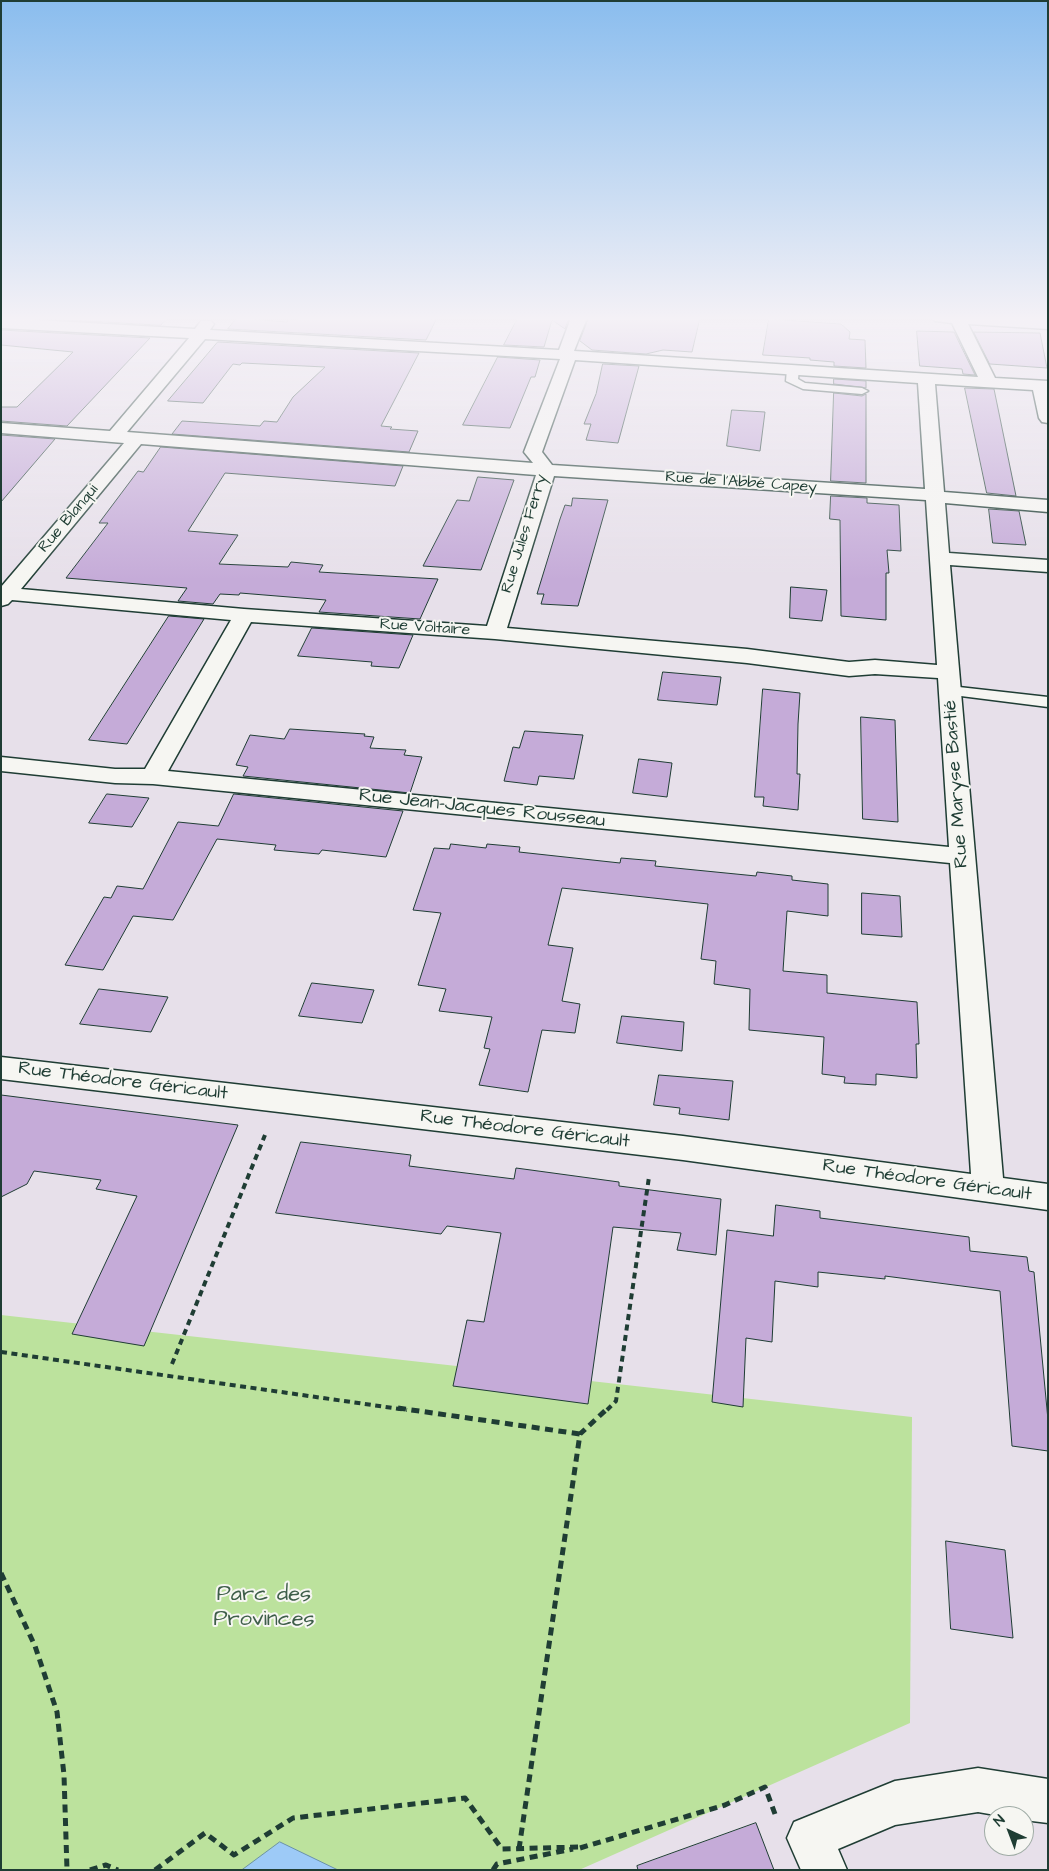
<!DOCTYPE html>
<meta charset="utf-8">
<style>
body{margin:0}
#map{position:relative;width:1049px;height:1871px;overflow:hidden;background:#e7e0ea;font-family:"Architects Daughter",sans-serif}
canvas{display:block}
.frame{position:absolute;inset:0;border:2px solid #1f3d34;pointer-events:none}
.north{position:absolute;left:984px;top:1806px;width:50px;height:50px;box-sizing:border-box;background:#f6f6f2;border:1px solid #a0aca6;border-radius:50%;rotate:317deg;font-size:14px;font-weight:700;line-height:20px;text-align:center;color:#1f3d34}
.north::after{content:'';display:block;margin:auto;width:18px;height:22px;background:#1f3d34;clip-path:polygon(50% 0,100% 100%,50% 72%,0 100%)}
</style>
<div id="map">
<canvas width="1049" height="1871"></canvas>
<div class="frame"></div>
<div class="north">N</div>
</div>
<script>
const ctx = document.querySelector('canvas').getContext('2d');
ctx.lineJoin = 'round';
function fillPath(path, color) { ctx.fillStyle = color; ctx.fill(path, 'evenodd'); }
function strokePath(path, color, width, dash) { ctx.strokeStyle = color; ctx.lineWidth = width; ctx.lineCap = dash ? 'butt' : 'round'; ctx.setLineDash(dash || []); ctx.stroke(path); }
function label(font, color, halo, rows, align = 'center') {
  ctx.font = font + ' "Architects Daughter",sans-serif'; ctx.lineWidth = 4; ctx.setLineDash([]); ctx.textBaseline = 'middle'; ctx.strokeStyle = halo; ctx.fillStyle = color; for (const [text, x, y, turn = 0] of rows) {
    ctx.save(); ctx.translate(x, y); ctx.rotate((+turn || 0) * Math.PI / 180); ctx.textAlign = isNaN(turn) ? turn : align; if (halo) ctx.strokeText(text, 0, 0); ctx.fillText(text, 0, 0); ctx.restore();
  }
}
fillPath(new Path2D(`
 M1 1315 912 1417 910 1723 579 1870H1Z`), '#bce29d');
const water = new Path2D(`
 M280 1842 338 1870H242Z`);
fillPath(water, '#9dcaf7');
strokePath(water, '#6b92a9', 1);
const building = new Path2D(`
 M35 318H167L161 325Z
 M237 318 287 322 288 320H298L300 318H411L436 320 426 340 228 329Z
 M518 318H569L565 329 552 320 544 347 504 345Z
 M589 318H700L692 352 663 350 646 354 592 350 580 341Z
 M769 319 841 324 850 332 849 339 865 340 866 368 834 366V362L810 360V358L763 355Z
 M1 330 150 338 67 426 1 421V407H17L73 352 1 345Z
 M917 331 954 332 975 375 963 374 962 369 920 366Z
 M974 332 1040 333 1047 368 990 364Z
 M218 342 419 353 381 426 392 427 390 429 418 431 409 452 172 434 182 421 260 426 264 421 277 422 293 397 325 367 242 363 240 365 233 364 203 403 168 401Z
 M498 357 540 360 535 377H531L510 428 463 425Z
 M603 364 639 366 618 443 586 440 591 424H584L596 394Z
 M834 379 866 381V388L834 384Z
 M965 388 994 389 1016 496 987 493Z
 M834 393 862 396 866 394V483L831 481Z
 M732 410 765 412 760 451 727 446Z
 M1 435 55 439 1 502Z
 M161 447 403 466 395 486 225 473 188 531 238 535 219 564 288 567 291 562 323 565 319 572 438 579 420 619 319 612 326 600 240 593 239 595 220 594 213 604 178 601 187 588 66 578 108 523H99L138 471 143 472Z
 M478 477 514 480 481 570 423 566 457 500 469 501Z
 M831 496 867 498V503L899 505 901 551 887 550 889 573H886V620L841 616 840 520 830 519Z
 M573 498 608 500 578 606 541 604 544 594H537L560 519 565 505 571 506Z
 M989 509 1019 511 1026 545 993 543Z
 M791 587 827 590 822 621 790 618Z
 M169 616 204 619 127 744 89 740Z
 M312 628 413 635 399 668 371 666 372 662 298 656Z
 M663 672 721 677 717 705 658 700Z
 M763 689 800 693 798 724 797 774H800L798 810 763 806 764 797H755Z
 M861 717 895 720 898 822 863 819Z
 M290 729 365 734 364 736 374 737 370 748 406 750 404 755 422 757 410 793 243 776 248 767 236 765 250 735 284 739Z
 M525 731 583 735 574 779 539 776 537 785 504 781 513 747 519 748Z
 M639 759 672 763 667 797 633 793Z
 M107 794 149 798 132 827 89 823Z
 M234 794 403 811 386 857 322 850 319 854 274 850 276 845 217 839 173 920 133 916 103 970 65 965 104 897 111 898 117 886 143 889 178 822 218 826Z
 M451 844 486 848 487 844 520 847 519 852 620 863 621 858 656 861 655 866 756 876 757 872 774 874 792 876V880L828 884V916L787 911 783 971 827 975V993L917 1002 919 1044H916L917 1078 876 1074V1085L844 1083 845 1077 822 1074 824 1037 749 1030 750 989 714 984 716 961 701 959 708 904 562 888 548 945 573 948 562 1001 580 1004 575 1033 542 1030 528 1092 479 1085 490 1049 484 1048 492 1017 439 1011 446 989 418 985 441 913 413 910 434 848 449 849Z
 M862 893 900 896 902 937 862 934Z
 M312 983 374 990 362 1023 299 1016Z
 M99 989 168 997 151 1032 80 1024Z
 M622 1016 684 1022 682 1051 617 1043Z
 M659 1075 733 1081 729 1120 679 1114 680 1108 654 1105Z
 M1 1095 238 1125 144 1346 72 1334 137 1196 96 1189 101 1180 34 1171 27 1184 1 1197Z
 M301 1142 411 1155 409 1166 514 1179 516 1168 619 1182V1186L721 1199 716 1255 677 1250 681 1233 613 1227 588 1404 453 1386 467 1320 484 1322 501 1233 447 1226 441 1234 276 1213Z
 M776 1205 820 1211V1218L969 1237 970 1251 1027 1257 1029 1271 1034 1272 1048 1420V1451L1012 1446 1000 1291 885 1276V1279L818 1272V1287L775 1281 772 1342 746 1338 743 1407 712 1402 727 1230 773 1236Z
 M946 1541 1005 1550 1013 1638 951 1629Z
 M756 1823 774 1870H638L637 1866Z`);
fillPath(building, '#c5abd8');
strokePath(building, '#1f3d34', 1);
const lane = new Path2D(`
 M793 366 799 369 798 379 805 383 862 388 868 391 862 394 803 389 786 381 787 369Z
 M950 686 1048 697V707L945 694 942 691 945 688Z`);
const street = new Path2D(`
 M1 318 195 329 201 321H211L214 324 210 330 559 350 571 318H587L574 351 978 377 952 323 935 321 932 318 1048 319V329L968 324 995 378 1048 381V423L1042 422 1039 418 1033 390 935 384 944 492 1048 500V512L945 503 949 553 1048 560V572L950 565 1003 1178 1048 1184V1210L683 1160 1 1079V1057L683 1136 971 1174 950 863 153 784 115 783 1 771V757L115 769H145L231 620 12 600 8 604 1 606V587L124 443 1 433V423L110 431 189 338 1 328ZM205 339 560 359 524 452 533 463 127 432ZM575 360 918 383 925 489 552 465 542 452ZM141 444 536 475 487 626 244 609 21 589ZM554 476 926 500 937 665 875 660 849 662 747 649 507 628ZM251 622 495 639 747 663 849 676 875 674 938 678 949 847 168 771Z
 M978 1768 1048 1779V1823L1024 1820V1816H1001L978 1812 895 1825 838 1849 847 1870H801L787 1838 794 1822 895 1781Z`);
strokePath(lane, '#1f3d34', 3);
strokePath(street, '#1f3d34', 3);
strokePath(new Path2D(`
 M1 1352 407 1410
 M172 1364 265 1135
 M607 1410 616 1401 649 1177`), '#1f3d34', 4, [6, 4.5]);
strokePath(new Path2D(`
 M398 1408 580 1434
 M1 1573 35 1646 57 1712 64 1775 67 1870
 M580 1848 725 1805 765 1787 775 1814
 M519 1849 580 1434 608 1408
 M90 1870 106 1865 118 1870
 M155 1870 205 1833 234 1855 293 1818 465 1798 502 1849 581 1847
 M493 1870 497 1864 573 1849`), '#1f3d34', 5, [8, 5.5]);
fillPath(lane, '#f6f6f2');
fillPath(street, '#f6f6f2');
const sky = ctx.createLinearGradient(0, 0, 0, 580);
sky.addColorStop(0, '#8abdee');
sky.addColorStop(0.55, '#f4f1f6');
sky.addColorStop(1, '#f4f1f600');
ctx.fillStyle = sky;
ctx.fillRect(0, 0, 1049, 580);
label('16px', '#1f3d34', '#f6f6f2', [
 ["Rue de l'Abbé Capey",741,483,4],
 ["Rue Blanqui",69,519,-50],
 ["Rue Jules Ferry",525,534,-73],
 ["Rue Voltaire",425,628,4]
]);
label('19px', '#1f3d34', '#f6f6f2', [
 ["Rue Maryse Bastié",957,784,-94],
 ["Rue Jean-Jacques Rousseau",482,809,6],
 ["Rue Théodore Géricault",123,1082,7],
 ["Rue Théodore Géricault",525,1130,7],
 ["Rue Théodore Géricault",927,1181,8]
]);
label('22px', '#3e5e49', '#f6f6f2', [
 ["Parc des",264,1595],
 ["Provinces",264,1620]
]);
</script>
